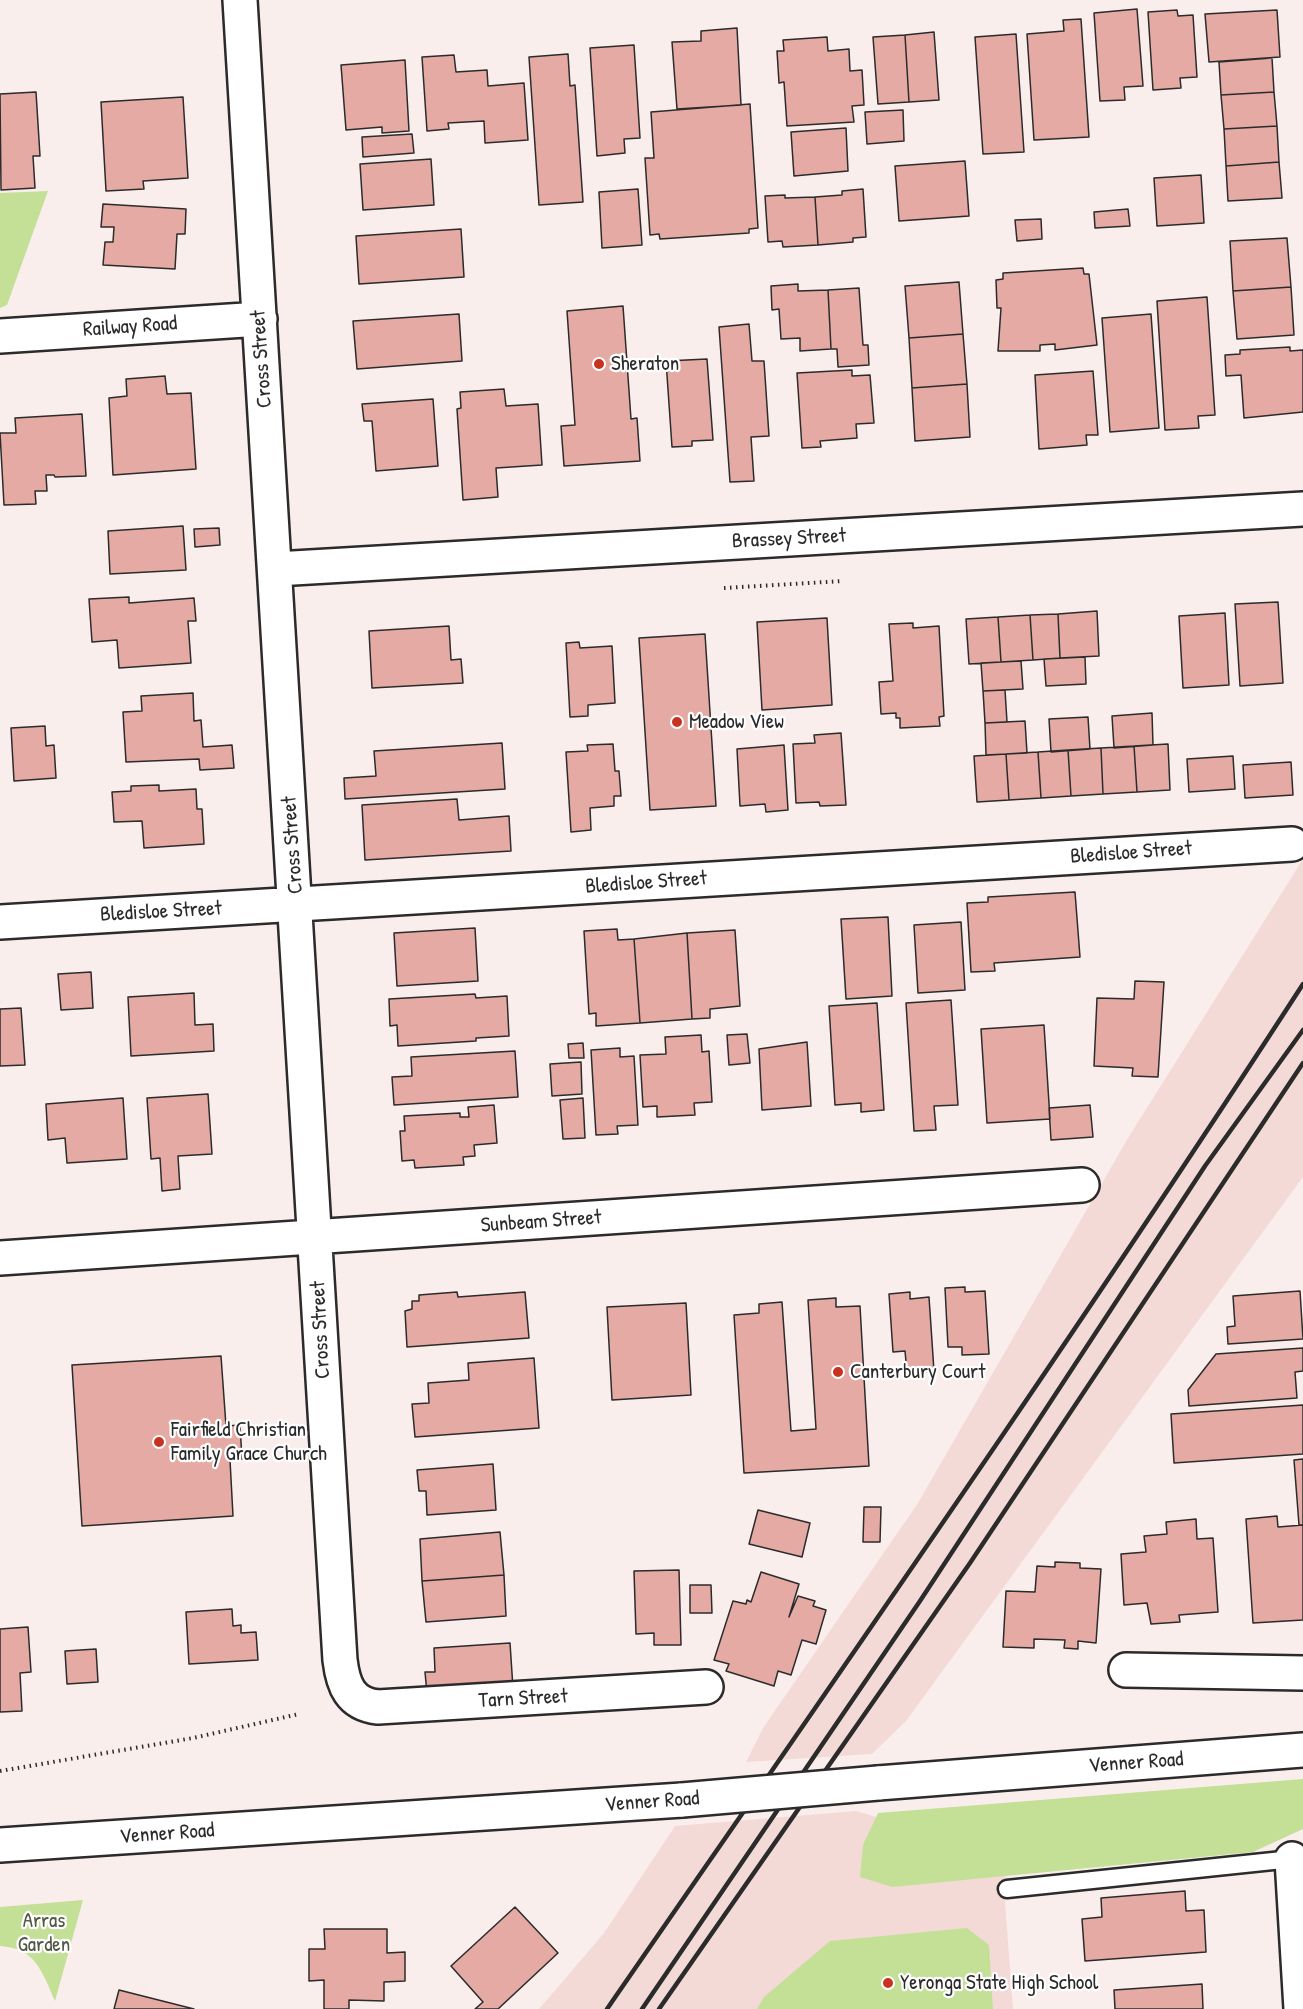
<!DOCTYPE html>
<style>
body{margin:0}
canvas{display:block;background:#faeeed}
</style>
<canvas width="1303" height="2009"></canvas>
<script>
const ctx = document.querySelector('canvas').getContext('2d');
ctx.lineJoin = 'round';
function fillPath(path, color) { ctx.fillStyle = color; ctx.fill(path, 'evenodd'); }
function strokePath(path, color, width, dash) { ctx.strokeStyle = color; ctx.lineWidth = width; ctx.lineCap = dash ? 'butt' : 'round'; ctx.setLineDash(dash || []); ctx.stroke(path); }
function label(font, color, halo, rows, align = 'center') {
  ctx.font = font + ' "Patrick Hand",sans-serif'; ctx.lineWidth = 4.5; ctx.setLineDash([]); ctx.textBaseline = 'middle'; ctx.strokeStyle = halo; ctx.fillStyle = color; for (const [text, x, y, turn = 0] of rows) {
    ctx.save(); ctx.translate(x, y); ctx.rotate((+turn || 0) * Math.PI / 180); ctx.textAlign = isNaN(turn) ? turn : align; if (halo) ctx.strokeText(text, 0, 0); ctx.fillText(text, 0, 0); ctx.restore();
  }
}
fillPath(new Path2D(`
 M1303 859V1177L906 1721 872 1754 746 1762 763 1728 918 1503 1128 1138Z
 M856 1811 883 1819 996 1811 1007 1889 1005 1902 1013 2009H539L604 1933 675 1826Z`), '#f3dad7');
fillPath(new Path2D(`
 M48 191 7 305 0 308V193Z
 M1303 1779V1829L1253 1852 892 1887 860 1877 863 1845 878 1813Z
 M83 1900 55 2001C42 1972 36 1948 0 1946V1907Z
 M967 1928 989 1945 993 2009H757L764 1997 830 1941Z`), '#c4e097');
const building = new Path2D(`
 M1137 9 1143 86 1124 87 1125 100 1100 101 1094 13Z
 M1177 10 1178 16 1193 15 1197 77 1180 78 1181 88 1153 90 1148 12Z
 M1277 10 1280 57 1209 62 1205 14Z
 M1081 19 1089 137 1034 140 1027 34 1064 31 1063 20Z
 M737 28 741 105 677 109 672 42 701 41V31Z
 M934 32 939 100 909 102 905 35Z
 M1016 34 1024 152 983 154 975 37Z
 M905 35 909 102 878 104 873 37Z
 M827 37 828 51 849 49 850 71 862 70 864 105 852 106 854 122 787 126 784 82 779 83 777 51H784L783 40Z
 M634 45 640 138 624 139 625 153 597 156 590 48Z
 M568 54 570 86 575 85 583 202 539 205 529 57Z
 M454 55 456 72 487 70 488 86 524 83 528 140 485 143 484 121 448 123 449 129 427 131 422 57Z
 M1272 58 1274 92 1221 95 1219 62Z
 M405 60 409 131 382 133V127L346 130 341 65Z
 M36 92 40 156H33L35 188 1 190 0 94Z
 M1274 92 1277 126 1224 129 1221 95Z
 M183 97 188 178 143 181 144 189 106 191 101 102Z
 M750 104 758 228 749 229V233L660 239 659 234 650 235 645 158H654L651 112Z
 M903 110 904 141 867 144 865 112Z
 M1277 126 1279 162 1226 166 1224 129Z
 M846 128 848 171 794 176 791 132Z
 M412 134 414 153 363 157 362 137Z
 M431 159 434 205 363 210 360 164Z
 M965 161 969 216 899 221 895 166Z
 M1279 162 1282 198 1228 201 1226 166Z
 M1201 175 1204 223 1157 226 1154 178Z
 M638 189 642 245 602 248 599 192Z
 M863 189 866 237 853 238V242L818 245 815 197 842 195V191Z
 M785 195V198L815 197 818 245 783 247 782 241 768 242 765 196Z
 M103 204 186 209 185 234H177L175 269 103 265 105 242H113L114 227H101Z
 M1128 209 1130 226 1095 228 1094 212Z
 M1041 219 1042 239 1017 241 1015 220Z
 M461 229 464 277 359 284 356 236Z
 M1287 238 1291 287 1233 291 1230 241Z
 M1083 268 1084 274H1089L1097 345 1055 350V344L1040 345V351H998L1001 308H997L996 280 1003 279V273Z
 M959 282 963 334 909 338 905 286Z
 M798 284V291L828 290 831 349 800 351V338L781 339 779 309 772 310 771 286Z
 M1291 287 1294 335 1237 339 1233 291Z
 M859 288 863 345H868L869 365 838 367 837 349H831L828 290Z
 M1207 297 1215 415 1198 416 1199 428 1165 430 1157 301Z
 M623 306 631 419 637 418 640 461 564 466 561 426 575 425 567 311Z
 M459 314 462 361 357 369 353 321Z
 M1151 314 1159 428 1110 432 1102 318Z
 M749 324 752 361H764L769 436 751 437 754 481 730 482 719 327Z
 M963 334 967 384 912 388 909 338Z
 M1290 347V351L1303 350V412L1244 418 1241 375 1226 376 1225 355 1240 354V350Z
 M707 359 713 440 692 441V446L672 447 666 361Z
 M852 370V376L870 375 874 423 856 424 857 438 820 441 821 447 802 448 797 373Z
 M1093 371 1098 435H1086L1087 445 1039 449 1035 375Z
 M165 376 167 394 191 393 196 469 113 475 109 398 127 396 126 379Z
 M967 384 970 437 915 441 912 388Z
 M504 389 506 406 538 404 542 465 496 468 498 497 463 500 457 409 461 408 460 392Z
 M433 399 438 466 376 471 372 421H364L362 404Z
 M82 414 86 476 55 477 54 475H46L47 491H35L36 504 4 505 0 433H16L15 418Z
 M183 526 186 570 110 574 108 531Z
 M219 528 220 545 195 547 194 529Z
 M129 597V603L194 598 196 621H188L191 663 119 668 117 640 92 642 89 599Z
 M1278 602 1283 683 1240 686 1235 604Z
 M1097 611 1099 656 1060 658 1058 614Z
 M1225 613 1229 685 1183 688 1179 616Z
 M1058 614 1060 658 1033 660 1030 615Z
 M1030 615 1033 660 1001 662 998 617Z
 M998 617 1001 662 969 664 966 619Z
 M827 618 832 705 762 710 757 622Z
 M913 623V628L939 626 944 716 939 717 940 726 900 728V718H896V713L881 714 879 682 893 681 889 624Z
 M449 626 451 660 461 659 463 683 372 688 369 631Z
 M705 634 716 806 650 810 639 638Z
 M579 642 580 648 612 646 615 703 588 705V716L570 717 566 643Z
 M1085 657 1086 684 1046 686 1044 659Z
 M1021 661 1023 689 983 691 981 663Z
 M1005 690 1007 722 985 723 983 691Z
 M193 693 194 721 201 720 203 747 232 745 234 768 200 770 199 759 126 762 123 712 142 711 141 696Z
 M1152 713 1153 745 1114 748 1112 716Z
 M1088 717 1090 749 1051 752 1049 719Z
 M1025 721 1027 753 986 755 985 723Z
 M45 726 46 746 54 745 56 778 14 781 11 728Z
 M841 733 846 805 820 806 819 802 796 803 793 744 815 743 814 735Z
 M502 743 505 789 345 799 344 778 376 776 374 751Z
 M613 744 615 771H619L621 796H614V806L590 808 591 830 571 832 566 752 588 751 587 745Z
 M1168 744 1170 790 1137 792 1134 746Z
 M784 745 788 810 766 812 765 804 740 806 737 749Z
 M1134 746 1137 792 1103 794 1101 748Z
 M1101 748 1103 794 1071 796 1068 750Z
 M1068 750 1071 796 1041 798 1038 752Z
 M1038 752 1041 798 1009 800 1006 754Z
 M1006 754 1009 800 977 802 974 756Z
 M1233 756 1235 789 1189 792 1187 759Z
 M1291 762 1293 795 1245 798 1243 765Z
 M159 785V791L196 789 197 809H202L204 844 144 848 142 821 114 822 112 792 131 791V786Z
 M457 799 459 820 509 816 511 851 365 860 362 805Z
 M1075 892 1080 957 994 963 995 971 971 972 967 903 988 902V897Z
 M888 917 892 996 846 999 841 919Z
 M961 922 965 990 918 993 914 925Z
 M475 928 478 981 397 986 394 933Z
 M617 929 618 940 634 939 640 1023 596 1026V1013L589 1014 584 931Z
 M735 930 740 1006 710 1009V1018L692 1019 687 933Z
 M687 933 692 1019 640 1023 634 939Z
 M91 972 93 1008 61 1010 58 974Z
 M1135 981 1164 982 1158 1077 1132 1076 1133 1068 1094 1066 1097 998 1134 999Z
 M194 993 195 1025 213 1024 214 1051 131 1056 128 997Z
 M475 994 476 998 507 996 509 1036 476 1038V1041L398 1046 397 1025 390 1026 389 999Z
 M951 1000 958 1105 934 1106 936 1130 914 1131 906 1003Z
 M877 1003 884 1110 861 1112V1103L835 1105 829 1006Z
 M21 1008 25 1065 0 1066V1009Z
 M1044 1025 1050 1119 987 1123 981 1029Z
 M747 1034 750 1063 729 1065 727 1035Z
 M701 1035 702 1052 709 1051 712 1102 694 1103 695 1115 657 1117V1106L643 1107 640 1055 666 1054 665 1037Z
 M807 1042 811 1106 762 1110 759 1049Z
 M583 1043 584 1058H569L568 1044Z
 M620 1048V1057L634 1056 638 1125 617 1126 618 1134 596 1135 591 1050Z
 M515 1051 518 1097 394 1105 392 1077 412 1076 411 1057Z
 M581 1062 582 1094 552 1096 550 1064Z
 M208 1094 212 1154 178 1156 180 1189 162 1191 160 1158 151 1159 147 1098Z
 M123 1098 127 1159 67 1163 65 1138 48 1140 46 1104Z
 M583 1098 585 1138 563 1139 560 1100Z
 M494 1105 497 1143 474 1145 475 1156 463 1157 464 1165 415 1168 414 1160 402 1161 400 1131H405L404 1116 460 1113V1117H469L468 1107Z
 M1090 1105 1093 1137 1051 1140 1049 1108Z
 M965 1287V1292L985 1291 989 1354 962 1355V1347H948L945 1288Z
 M1300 1291 1303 1339 1228 1344 1227 1327 1235 1326 1233 1296Z
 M457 1292 458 1297 525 1292 529 1338 407 1347 405 1311 412 1309V1301H419V1295Z
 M910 1292V1299L929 1297 934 1371 907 1373 905 1351 893 1352 889 1294Z
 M836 1298V1307L860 1306 869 1466 744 1473 734 1315 759 1313V1304L782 1302 791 1431 816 1429 808 1300Z
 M686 1303 691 1395 612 1400 607 1307Z
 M1303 1348V1371L1295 1372 1297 1398 1189 1406 1188 1390 1216 1354Z
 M221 1356 226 1426 240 1425 242 1459 230 1460 233 1516 82 1526 72 1365Z
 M534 1358 539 1428 415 1437 412 1404 429 1403 428 1383 469 1380 468 1363Z
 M1303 1405V1454L1174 1463 1171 1414Z
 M1303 1459V1525H1299L1294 1460Z
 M493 1464 496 1510 427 1515 426 1491H419L417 1470Z
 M864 1507H881L880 1542H863Z
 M758 1510 810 1523 802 1557 749 1544Z
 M1277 1516 1278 1527 1303 1525V1620L1253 1623 1246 1519Z
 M1196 1519 1197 1539 1213 1538 1218 1612 1179 1615 1180 1622 1151 1624 1147 1603 1124 1605 1121 1554 1146 1552 1144 1536 1167 1534 1166 1522Z
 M500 1532 504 1575 422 1581 420 1539Z
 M1055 1562 1080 1563V1568L1101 1569 1096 1643 1078 1641V1649L1064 1648 1065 1640 1034 1639V1648L1003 1647 1006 1591 1035 1592 1037 1566 1055 1567Z
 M679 1570 681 1645H654V1633L636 1634 634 1571Z
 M761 1572 799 1584 789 1617 798 1596 815 1601 813 1606 826 1610 816 1644 802 1640 791 1675 778 1671 774 1686 726 1671 729 1664 714 1660 733 1601 746 1604 747 1600 751 1602Z
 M504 1575 506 1616 426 1622 422 1581Z
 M690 1585H711L712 1613H690Z
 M232 1609 233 1626 241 1625V1633L256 1632 258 1660 189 1664 186 1612Z
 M28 1627 31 1672 20 1673 22 1711 0 1712V1629Z
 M510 1643 513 1688 427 1694 425 1672H435L434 1648Z
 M96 1649 98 1682 67 1684 65 1651Z
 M1185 1891 1186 1911 1204 1910 1206 1952 1085 1961 1082 1919 1102 1917 1101 1898Z
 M515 1907 558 1953 498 2009H475L483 2002 451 1966Z
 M324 1929H387V1953L405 1952V1981L384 1982V2001L349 2000V2009H324V1980L309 1981V1949H325Z
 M1202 1984 1203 2009H1115L1114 1990Z
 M119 1990 194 2009H114Z`);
fillPath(building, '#e4aaa3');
strokePath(building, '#2b2b2b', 1.5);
const service = new Path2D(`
 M1007 1889 1292 1859`);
const minor = new Path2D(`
 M240 0 340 1660C343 1685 350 1704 378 1707L706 1687
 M0 336 260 319
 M276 569 1303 509
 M0 922 1292 844
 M0 1258 1082 1185
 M1126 1670 1303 1673
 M1292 1859 1301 2009`);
const tertiary = new Path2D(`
 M878 1783 1303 1750
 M0 1845 682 1800`);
strokePath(service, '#2b2b2b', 21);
strokePath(minor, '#2b2b2b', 38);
strokePath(tertiary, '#2b2b2b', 38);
strokePath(new Path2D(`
 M724 588 843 581
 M0 1771 193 1738 299 1714`), '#2b2b2b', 4, [1.5, 4.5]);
strokePath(service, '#fff', 16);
strokePath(minor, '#fff', 33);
strokePath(tertiary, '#fff', 33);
strokePath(new Path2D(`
 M607 2009C842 1669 1079 1330 1303 984
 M642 2009 920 1601 1205 1166 1303 1030
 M659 2009 970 1563 1303 1063`), '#2b2b2b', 4.5);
const tertiaryBridge = new Path2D(`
 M682 1800 878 1783`);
strokePath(tertiaryBridge, '#2b2b2b', 38, []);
strokePath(tertiaryBridge, '#fff', 33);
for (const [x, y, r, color] of [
 [599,364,6,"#c8321e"],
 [677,722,6,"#c8321e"],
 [838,1372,6,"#c8321e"],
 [159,1442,6,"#c8321e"],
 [888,1983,6,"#c8321e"]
]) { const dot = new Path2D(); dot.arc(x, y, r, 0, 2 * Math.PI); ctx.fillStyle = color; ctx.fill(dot); strokePath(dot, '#fff', 2); }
label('21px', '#2b2b2b', '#fff', [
 ["Railway Road",130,327,-4],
 ["Cross Street",262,359,-94],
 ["Brassey Street",789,539,-3],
 ["Cross Street",293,845,-94],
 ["Bledisloe Street",1131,853,-4],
 ["Bledisloe Street",646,883,-4],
 ["Bledisloe Street",161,912,-3],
 ["Sunbeam Street",541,1222,-4],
 ["Cross Street",321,1330,-93],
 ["Tarn Street",523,1699,-3],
 ["Venner Road",1136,1763,-4],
 ["Venner Road",652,1802,-4],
 ["Venner Road",167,1834,-4]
]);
label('21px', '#2b2b2b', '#fff', [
 ["Sheraton",611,364],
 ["Meadow View",689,722],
 ["Canterbury Court",850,1372],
 ["Fairfield Christian",171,1430],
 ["Family Grace Church",171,1454],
 ["Yeronga State High School",900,1983]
], 'left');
label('21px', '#515846', '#fff', [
 ["Arras",44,1921],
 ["Garden",44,1945]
]);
</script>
